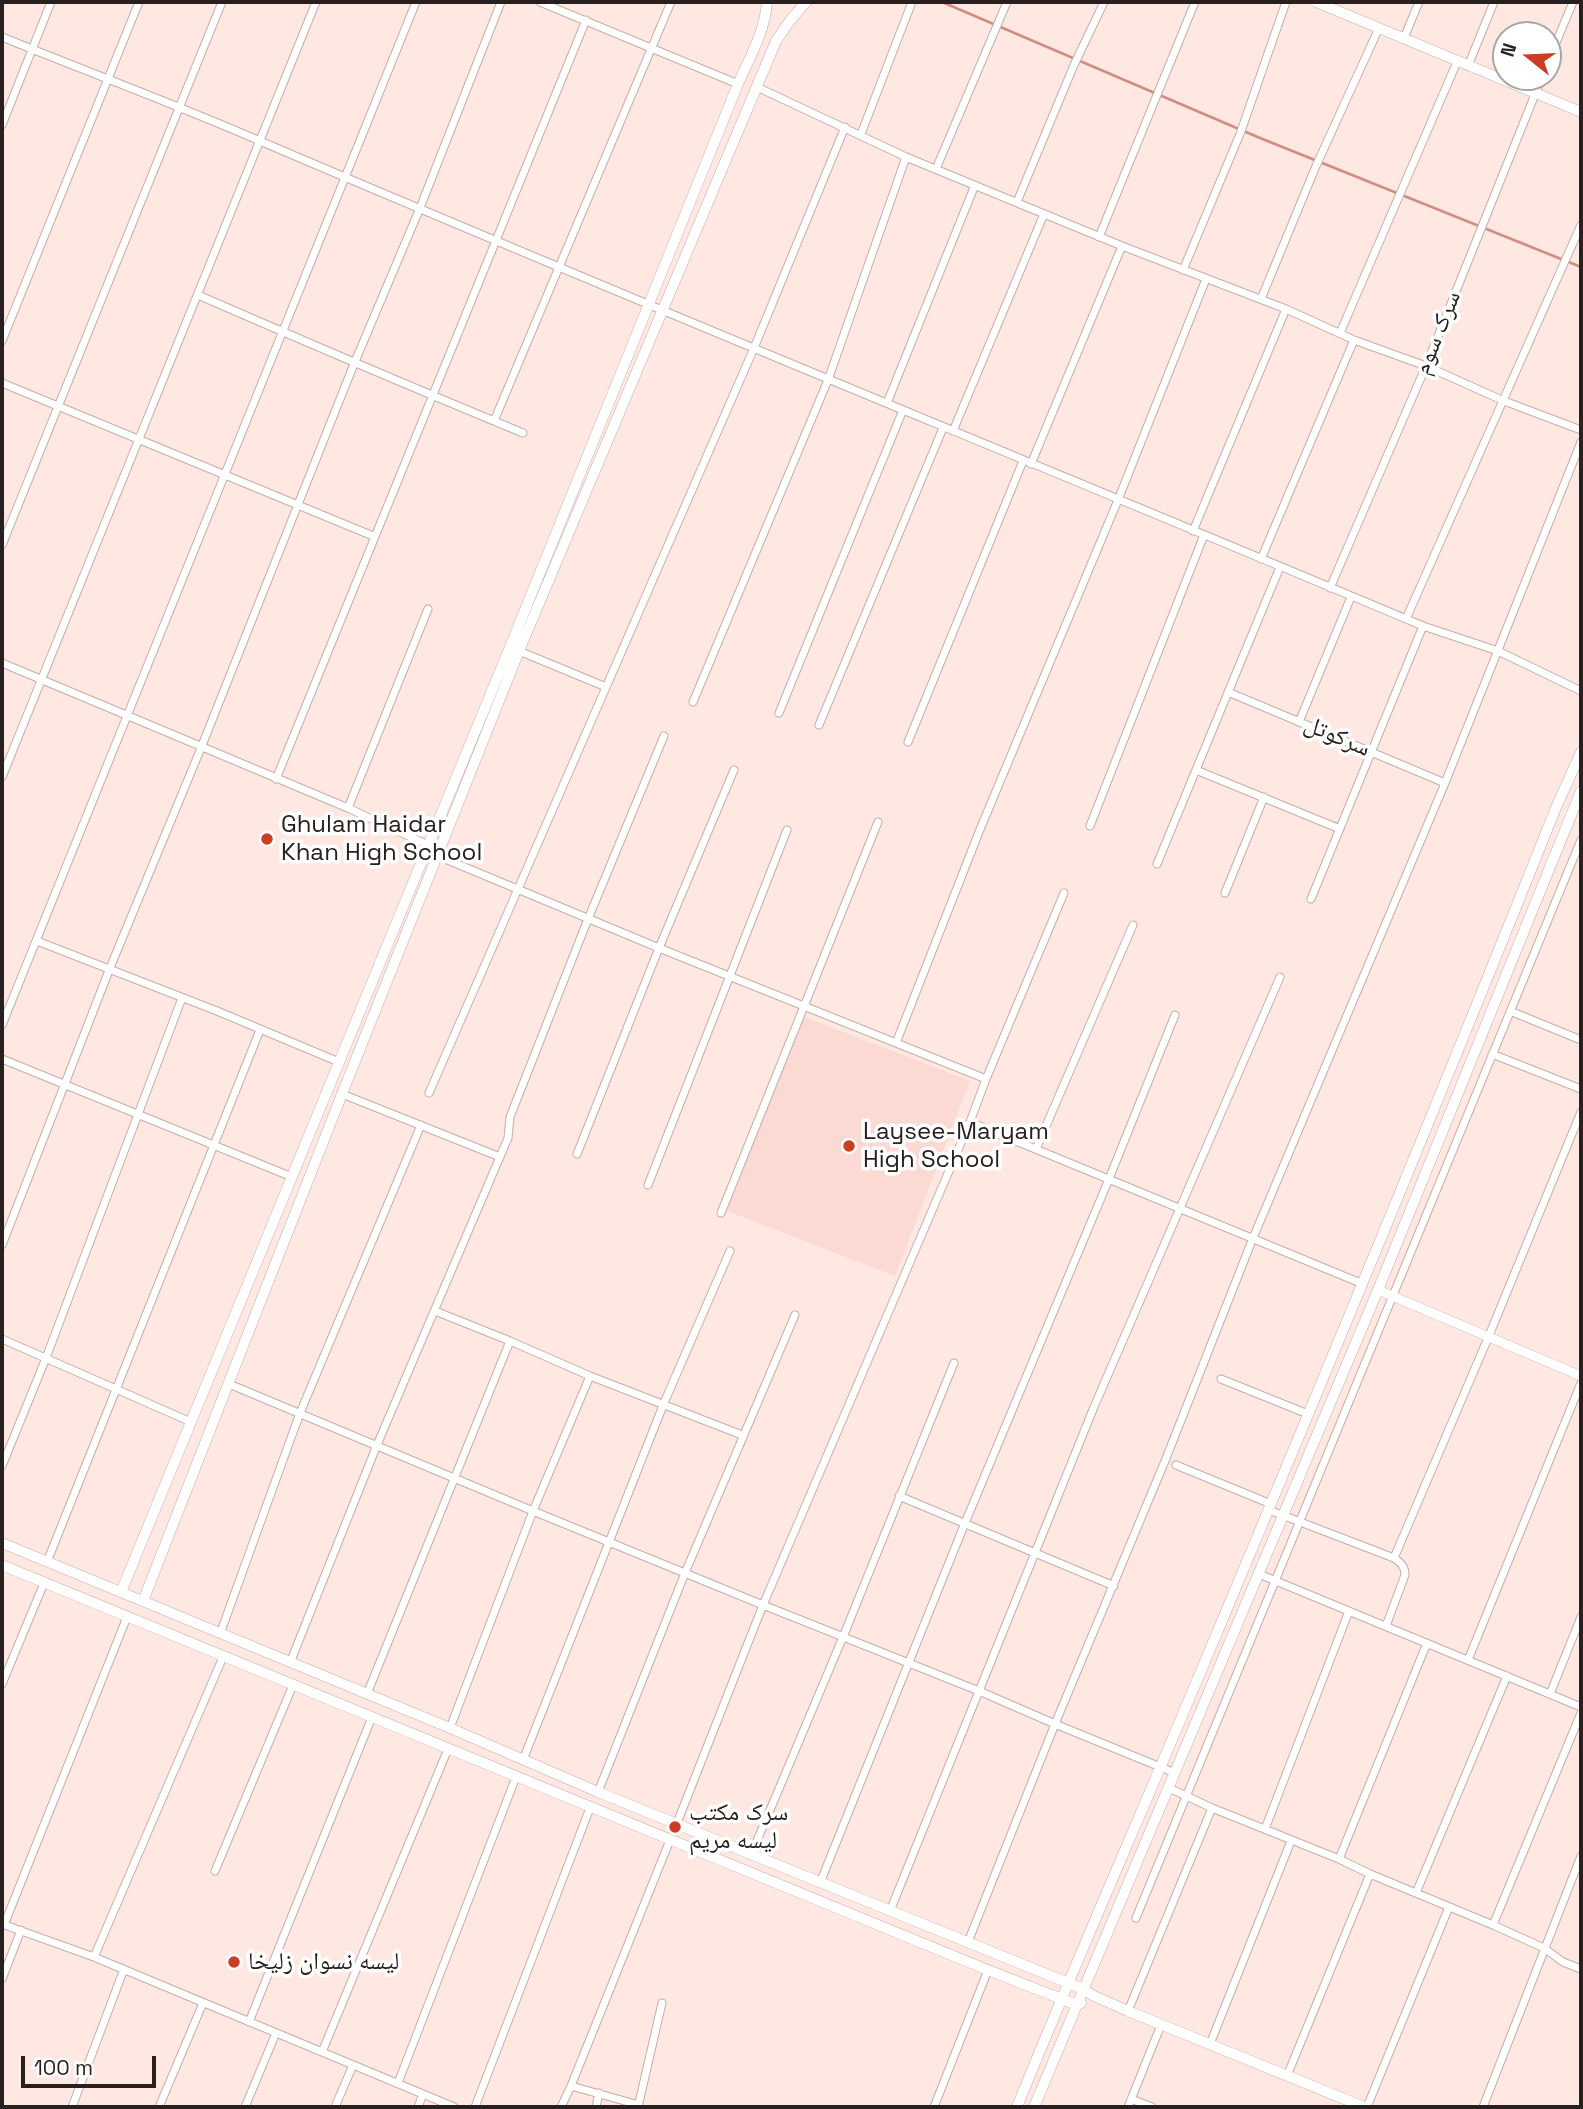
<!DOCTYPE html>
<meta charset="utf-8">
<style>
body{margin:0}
#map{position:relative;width:1583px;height:2109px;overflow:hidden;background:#ffe7e2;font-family:"Space Grotesk",sans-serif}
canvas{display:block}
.frame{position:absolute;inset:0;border:4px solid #28201e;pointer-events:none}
.north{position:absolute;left:1492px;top:21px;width:70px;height:70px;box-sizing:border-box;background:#fff;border:2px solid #a9a6a5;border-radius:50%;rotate:288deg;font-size:19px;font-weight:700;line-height:28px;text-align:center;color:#28201e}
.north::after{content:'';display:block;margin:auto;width:24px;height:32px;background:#ca3e25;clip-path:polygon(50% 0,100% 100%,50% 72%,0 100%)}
.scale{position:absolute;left:21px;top:2056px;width:135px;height:32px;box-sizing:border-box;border:4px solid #28201e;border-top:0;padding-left:9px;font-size:21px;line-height:24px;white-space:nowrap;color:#28201e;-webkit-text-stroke:5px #fff;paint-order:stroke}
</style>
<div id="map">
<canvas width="1583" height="2109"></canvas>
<div class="frame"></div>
<div class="north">N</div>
<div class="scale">100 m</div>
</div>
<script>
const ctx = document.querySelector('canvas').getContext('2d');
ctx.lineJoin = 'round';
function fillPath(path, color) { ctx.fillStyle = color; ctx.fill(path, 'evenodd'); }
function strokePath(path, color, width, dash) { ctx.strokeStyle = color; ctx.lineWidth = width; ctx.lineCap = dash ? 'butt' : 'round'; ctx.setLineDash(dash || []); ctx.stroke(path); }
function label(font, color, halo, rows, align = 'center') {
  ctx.font = font + ' "Space Grotesk","Noto Naskh Arabic",sans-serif'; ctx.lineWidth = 7; ctx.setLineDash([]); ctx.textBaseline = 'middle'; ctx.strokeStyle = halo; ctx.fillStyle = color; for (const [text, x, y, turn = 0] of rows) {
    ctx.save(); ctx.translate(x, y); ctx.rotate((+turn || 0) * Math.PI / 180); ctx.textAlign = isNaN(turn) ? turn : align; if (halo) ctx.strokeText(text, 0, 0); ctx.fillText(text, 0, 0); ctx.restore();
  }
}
fillPath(new Path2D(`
 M802 1016 970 1081 895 1276 727 1211Z`), '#fadad3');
strokePath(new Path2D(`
 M942 2 1260 138 1581 267`), '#cf8e81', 2.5);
const minor = new Path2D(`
 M540 2 738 84
 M2 37C88 72 175 104 260 141 646 306 1035 463 1423 626L1498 651 1581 691
 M1404 38 1419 2
 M1548 62 1573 2
 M1468 66 1494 2
 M757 87 906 157 1122 246 1286 309 1354 340 1426 366 1504 401 1581 430
 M2 125 51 2
 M861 134 912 2
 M936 169 1007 2
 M1017 202 1074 65 1104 2
 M1099 237 1195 2
 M1183 270 1240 134 1286 2
 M198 295C306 342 414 388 523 433
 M1261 299 1316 166 1379 28
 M1340 333 1457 62
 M2 341 139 2
 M2 383 373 536
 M887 403 975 185
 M494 421 671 2
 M953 431 1044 214
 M1031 464 1122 246
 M1193 531 1286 309
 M2 545 222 2
 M1261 559 1354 340
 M1330 588 1426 366 1542 77
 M1406 619 1581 225
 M519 651 606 687
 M2 663 348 808 428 845
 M1228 692 1445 783
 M693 702 828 380 906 157
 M779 713 903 410
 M1299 722 1351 597
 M819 725 943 428
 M908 742 1023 461
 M1196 770 1340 829
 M2 777 316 2
 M276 779 586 20
 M348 808 428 609
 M1090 826 1204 535
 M438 856 659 948 986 1079
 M1157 864 1280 567
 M1225 893 1264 797
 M1311 899 1423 626
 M37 941 217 1011 339 1062
 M1510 1011 1581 1040
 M2 1025 416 2
 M896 1043 981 827 1118 500 1206 279
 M1492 1054 1581 1089
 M2 1059 292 1177
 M429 1093 754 348 845 127
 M342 1094 500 1157
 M970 1122 1363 1284
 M1036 1149 1133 925
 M577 1154 659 948 734 770
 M648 1185 787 830
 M721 1213 878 822
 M2 1245 110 968 201 748 354 364 420 208 501 2
 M435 1311 510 1341 590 1376 742 1435
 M2 1339 191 1422
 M1221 1379 1308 1414
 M229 1384 533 1511 763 1605 979 1691 1055 1724 1175 1773
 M1176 1465 1271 1504
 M2 1466 46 1358 182 998
 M899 1496 1114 1586
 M1269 1510 1394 1558C1401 1563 1405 1566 1405 1575L1386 1626
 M1394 1558 1488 1338 1581 1112
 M47 1562 260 1030
 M1259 1574 1581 1707
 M220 1634 300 1413 421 1125
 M1468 1660 1581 1383
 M290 1663 377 1445 508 1138 510 1117 588 919 664 736
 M2 1684 44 1583
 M367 1694 510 1341
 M1550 1694 1581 1617
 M450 1728 533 1511 590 1376
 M523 1760 664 1403 730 1251
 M1169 1788 1212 1808 1339 1859 1370 1874 1493 1925 1544 1948 1563 1962 1581 1969
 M598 1792 685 1573 795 1315
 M677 1823 763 1605 970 1122 986 1079 1064 893
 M1265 1829 1349 1611
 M751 1855 843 1637 954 1363
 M1339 1859 1427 1643
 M215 1871 293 1685
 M820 1883 965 1523 1109 1179 1175 1015
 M1416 1893 1507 1676
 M890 1911 1094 1407 1280 977
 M1136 1918 1581 840
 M2 1924 94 1957 454 2107
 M4 1925 127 1617
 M1493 1925 1581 1713
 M968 1942 1055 1724 1165 1461 1253 1238 1445 783 1581 442
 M94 1957 223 1657
 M2 1979 21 1930
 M1128 2011 1212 1808
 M249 2022 372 1717
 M1210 2044 1291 1841
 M322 2052 448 1749
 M1287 2076 1370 1874
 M398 2083 516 1777
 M571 2086 639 2105
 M1131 2099 1152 2107
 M72 2107 124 1969
 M159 2107 203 2003
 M245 2107 276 2033
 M335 2107 353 2065
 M418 2107 423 2094
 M475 2107 590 1808
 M561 2107 571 2086 670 1840
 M596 2107 599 2093
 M638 2107 662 2003
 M934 2107 988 1970
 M1128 2107 1161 2025
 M1367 2107 1449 1907
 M1483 2107 1581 1856`);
const tertiary = new Path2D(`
 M1378 1290 1581 1376`);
const secondary = new Path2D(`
 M1316 2 1581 112
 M2 1543 450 1728 598 1792 1083 1989 1094 1996 1128 2011 1364 2107
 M2 1565 988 1970 1077 2005 1081 2003
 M121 1592 510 647 738 84C750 57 765 31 767 2
 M143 1601 342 1094 519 651 776 41 789 22 806 2
 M1017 2107C1076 1961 1140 1817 1201 1671 1321 1385 1440 1098 1555 810L1581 752
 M1034 2107 1378 1290 1581 791`);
strokePath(minor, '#c4aea9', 9);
strokePath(tertiary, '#c4aea9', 10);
strokePath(secondary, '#c4aea9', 11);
strokePath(minor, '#fff', 7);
strokePath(tertiary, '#fff', 9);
strokePath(secondary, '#fff', 10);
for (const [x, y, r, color] of [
 [267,839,7,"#ca3e25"],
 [849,1146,7,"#ca3e25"],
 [675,1827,7,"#ca3e25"],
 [234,1962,7,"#ca3e25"]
]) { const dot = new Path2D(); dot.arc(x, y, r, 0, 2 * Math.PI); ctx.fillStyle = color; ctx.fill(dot); strokePath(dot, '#fff', 2.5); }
label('24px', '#28201e', '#fff', [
 ["سرک سوم",1438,333,-68],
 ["سرکوتل",1337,737,23]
]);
label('24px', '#28201e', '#fff', [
 ["Ghulam Haidar",281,825],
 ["Khan High School",281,853],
 ["Laysee-Maryam",863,1132],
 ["High School",863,1160],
 ["سرک مکتب",689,1813],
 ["لیسه مریم",689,1841],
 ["لیسه نسوان زلیخا",248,1962]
], 'left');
</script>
